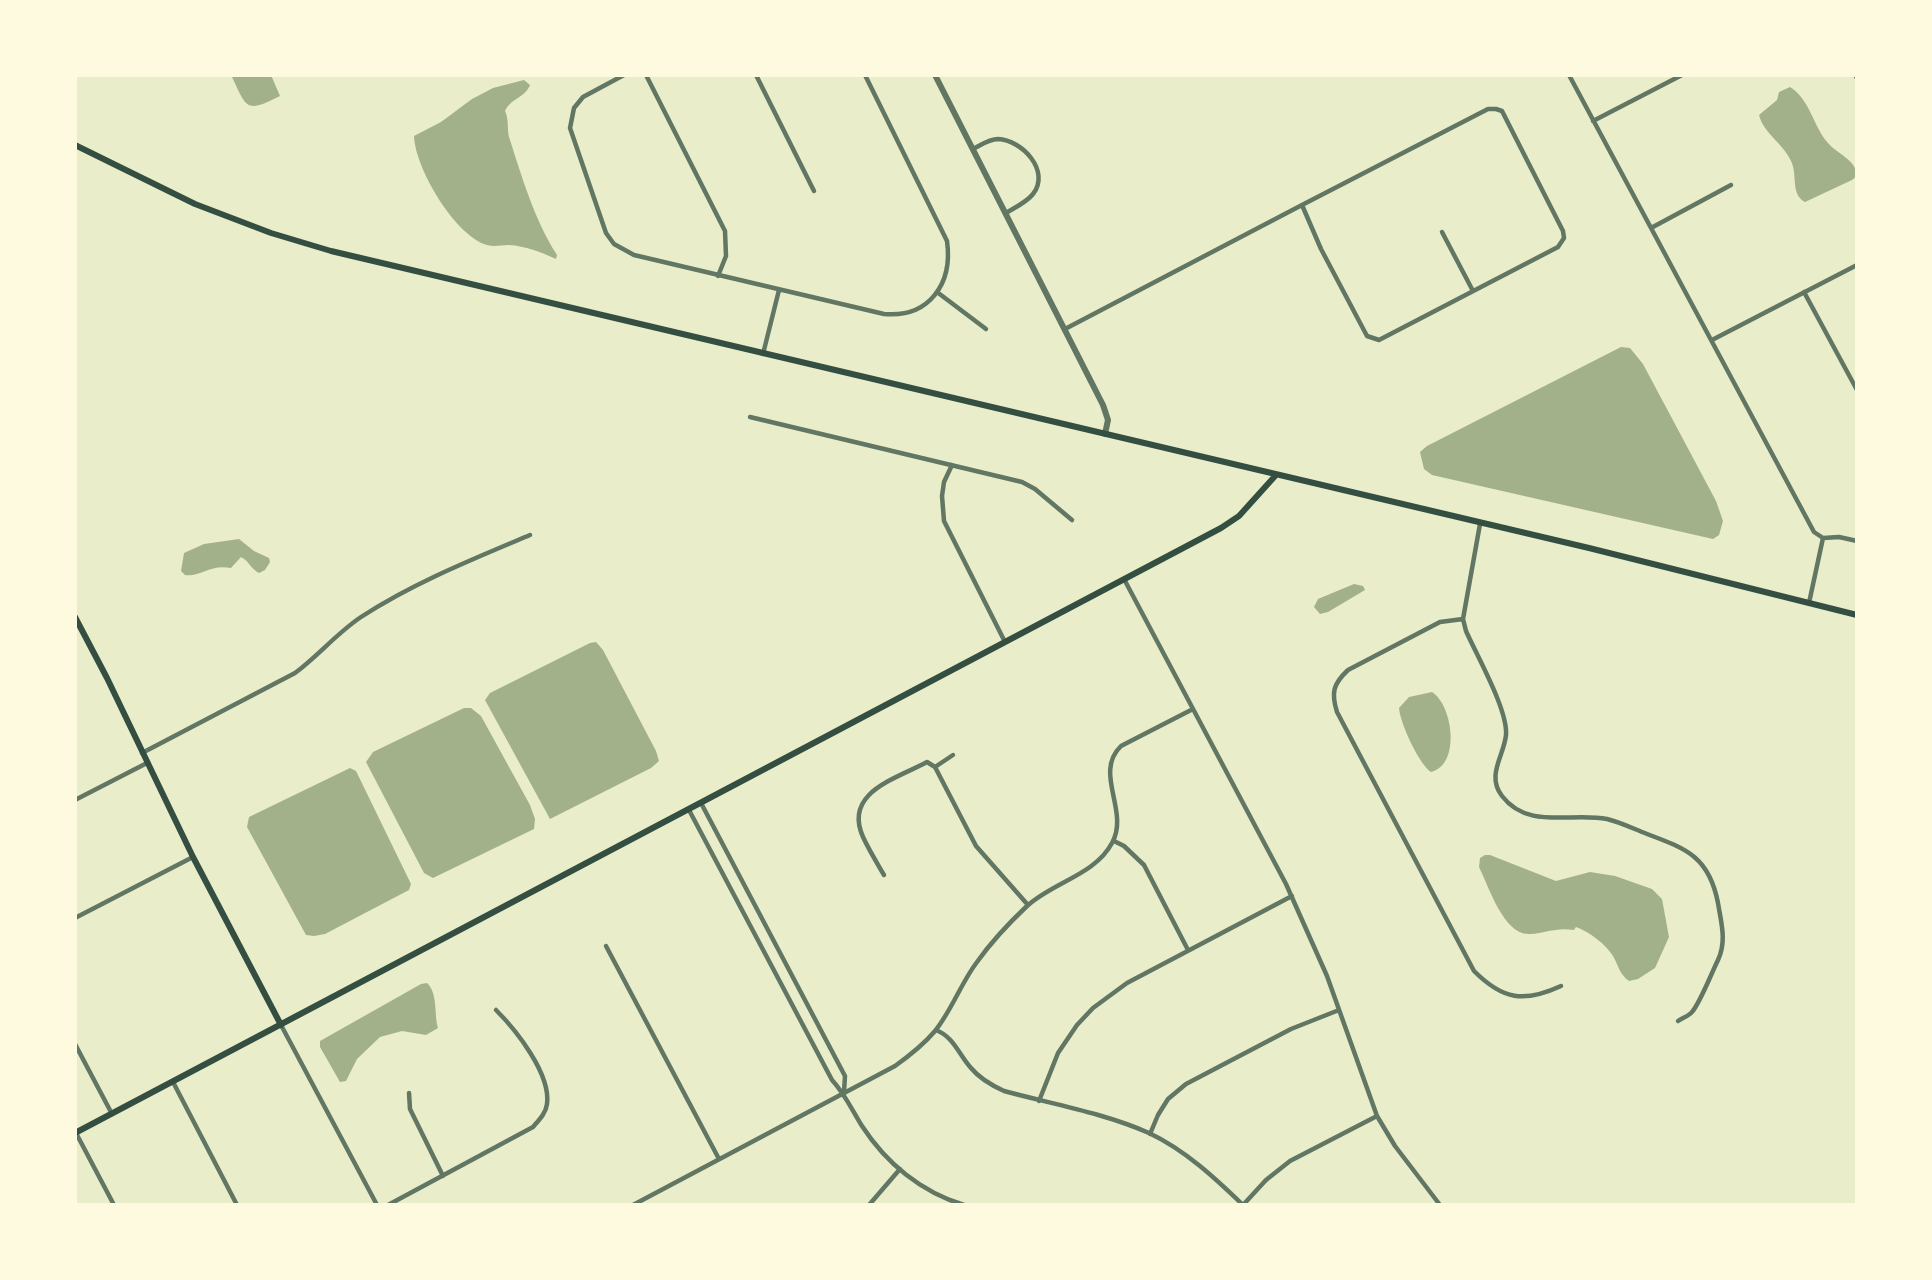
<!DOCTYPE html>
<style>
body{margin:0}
#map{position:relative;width:1932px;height:1280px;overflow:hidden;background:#e9edc9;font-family:"Roboto Serif",serif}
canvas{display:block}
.frame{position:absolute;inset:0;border:77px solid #fefae0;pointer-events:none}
</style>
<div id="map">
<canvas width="1932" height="1280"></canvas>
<div class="frame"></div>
</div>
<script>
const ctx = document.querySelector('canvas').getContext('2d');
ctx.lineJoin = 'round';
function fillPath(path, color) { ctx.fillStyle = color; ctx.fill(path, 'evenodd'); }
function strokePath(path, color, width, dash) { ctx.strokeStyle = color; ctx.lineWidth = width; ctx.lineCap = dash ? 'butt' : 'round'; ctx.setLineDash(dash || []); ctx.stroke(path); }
fillPath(new Path2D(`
 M231 75H271L280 96C245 114 247 108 231 75Z
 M524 80 530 85C525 98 511 98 505 111 509 119 507 128 509 137 522 177 534 219 557 255L556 259C541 252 525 246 509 245 501 245 494 247 487 245 455 236 415 168 414 136L441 122 472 99 493 88Z
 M1790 87C1810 99 1813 126 1828 143 1837 154 1857 160 1857 176L1852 180 1805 202C1790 194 1798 175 1791 161 1783 143 1764 134 1759 115L1777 100 1779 92Z
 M1621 347 1630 348 1643 364 1716 501 1723 521 1719 535 1713 539 1432 475 1424 469 1420 452 1427 446Z
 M239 539 254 551 269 558 270 562 265 570 259 573C251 569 248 560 241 557L231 568C210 564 201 577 185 575L181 571 184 553 204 544Z
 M1354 584 1363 586 1365 590 1328 612 1320 614 1314 607 1318 599Z
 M596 642 603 650 656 751 659 761 651 768 550 819 485 700 490 693 590 643Z
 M1432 692C1453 705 1461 765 1431 772 1419 764 1400 723 1399 708L1409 697Z
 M464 708H471L481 716 530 805 535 819 534 829 433 878 424 873 366 762 373 752Z
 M350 768 356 771 411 884 409 890 325 934 314 936 306 935 247 827 249 817Z
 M1485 855H1490L1556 881 1590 872 1615 876 1652 889 1662 899 1669 937 1655 968 1638 979 1629 981C1619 974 1619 966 1613 956 1605 944 1590 932 1576 927L1574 930C1557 927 1546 933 1530 934 1504 936 1489 887 1479 867L1480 858Z
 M427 983C438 993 434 1014 438 1028L426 1035 402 1031 380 1037 357 1059 346 1081 340 1082 320 1047V1041L421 984Z`), '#a3b18a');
strokePath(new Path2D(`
 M624 75 583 97 574 108 570 128 606 233 614 244 634 255 884 314C929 318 953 284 947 241L865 75
 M646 75 725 231 726 256 718 276
 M756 75 814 191
 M1569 75 1814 532 1823 538
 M1855 75 1857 78
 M1488 109H1496L1502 111 1563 231 1564 238 1558 247 1379 340 1367 336 1321 249 1302 205Z
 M1593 121 1682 75
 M973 149C981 145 989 139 998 139 1022 140 1051 171 1033 194 1027 202 1014 208 1006 213
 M1651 228 1731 185
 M1442 232 1473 291
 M937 292 986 329
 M1804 292 1857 390
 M1065 329 1302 205
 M1712 340 1857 265
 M763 354 779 290
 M750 417 1022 482 1035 489 1072 520
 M952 465 944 482 942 496 944 521 1005 642
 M1480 524 1463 619 1466 631C1477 656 1508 710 1506 735 1504 756 1486 775 1502 796 1528 830 1571 812 1607 819 1620 822 1634 829 1647 834 1687 849 1709 857 1718 903 1721 922 1727 941 1718 960 1712 972 1700 1003 1692 1012 1689 1016 1682 1018 1678 1021
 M1823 538 1839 537 1857 541
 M1124 579 1286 884 1327 976 1377 1116 1395 1146 1440 1205
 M1809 603 1823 538
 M1463 619 1440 622 1348 670C1333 684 1331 693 1337 712L1474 971C1503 1000 1524 1003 1561 986
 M142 753 295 673C318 656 337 633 361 617 413 583 473 559 530 535
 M935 767 976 846 1028 905
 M935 767 953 755
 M75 800 147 763
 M701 803 845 1076 844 1092
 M689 810 832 1080C845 1094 852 1110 862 1126 886 1163 921 1192 964 1205
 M1114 841 1124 846 1144 865 1188 950
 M884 875C877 863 869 850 863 837 843 792 896 779 927 762L935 767
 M75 918 193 857
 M606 946 719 1159
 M281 1025 377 1205
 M936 1030C954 1037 959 1055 971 1068 980 1079 991 1085 1004 1091 1052 1104 1104 1113 1149 1133 1185 1150 1215 1178 1243 1205
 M75 1044 112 1114
 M173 1082 237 1205
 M409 1093 410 1109 443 1176
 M1039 1101 1058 1053 1077 1025 1093 1008 1127 983 1292 896
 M76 1133 114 1205
 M1150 1134 1158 1115 1168 1099 1186 1084 1291 1029 1339 1010
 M388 1205 533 1127C539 1120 546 1113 547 1104 551 1074 516 1030 496 1010
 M633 1205 895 1066C909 1056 924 1044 935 1031 952 1010 961 983 977 962 992 941 1009 923 1027 906 1053 882 1095 875 1112 843 1130 811 1093 773 1121 746L1193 709
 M869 1205 900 1169
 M1243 1205 1266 1180 1290 1161 1377 1116`), '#617663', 4.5);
strokePath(new Path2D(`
 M935 75 1103 405 1108 420 1105 434`), '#617663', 6);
strokePath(new Path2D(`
 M75 145 195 204 271 233 331 251 1589 548 1857 615
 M75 617 107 678 193 857 281 1025
 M75 1133 1221 528 1239 516 1276 475`), '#344e41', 6);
</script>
